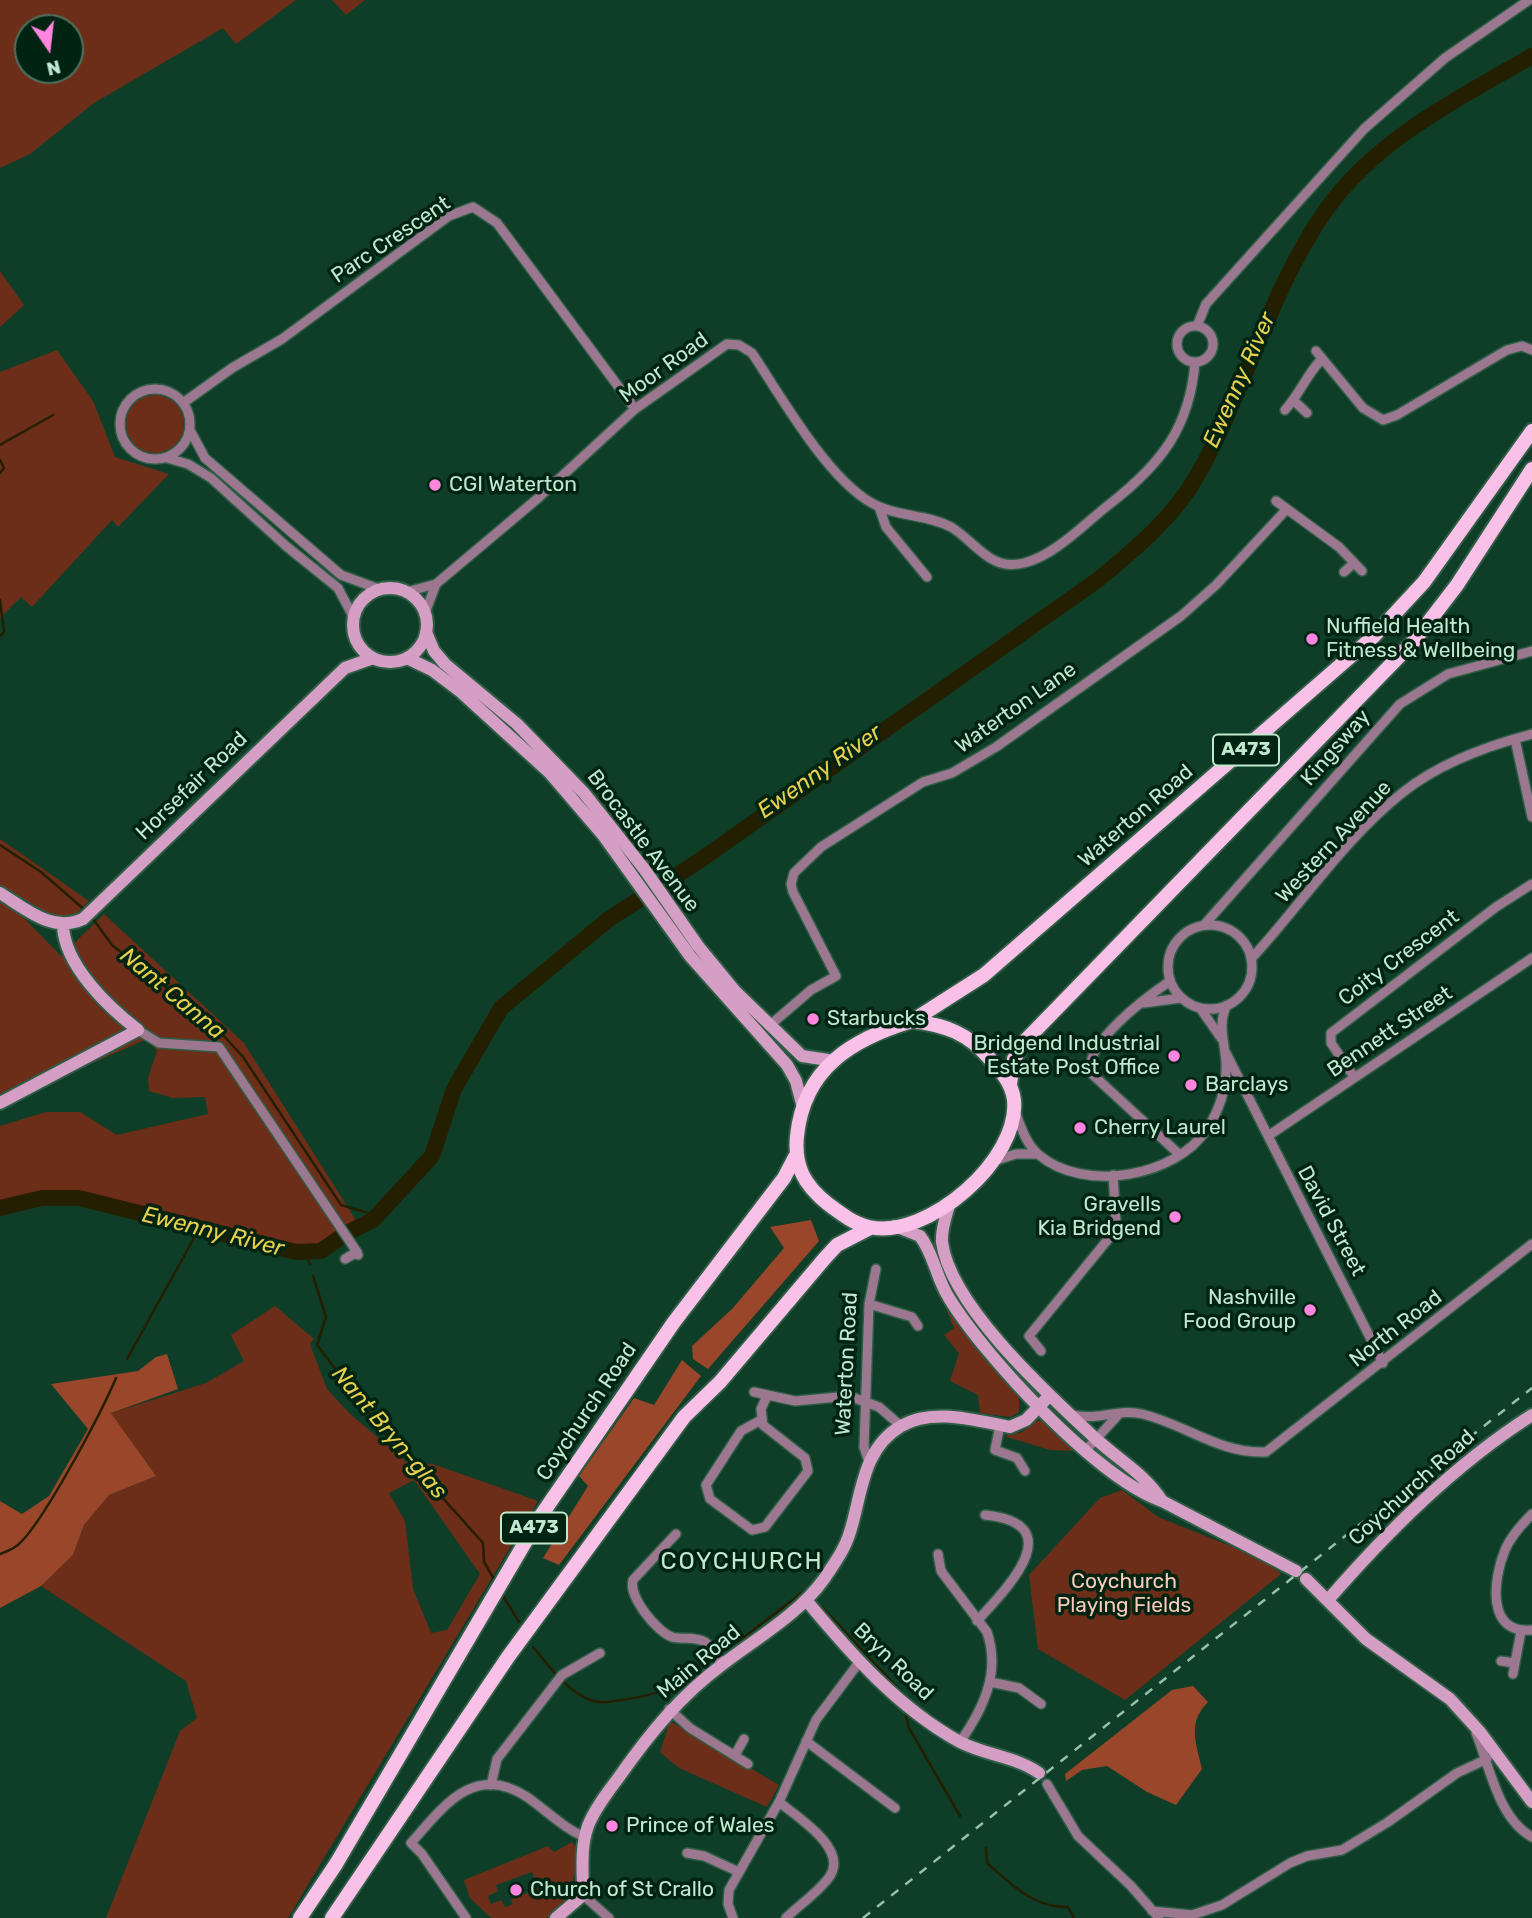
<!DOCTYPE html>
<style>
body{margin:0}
#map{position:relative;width:1532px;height:1918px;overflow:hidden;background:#0e3e27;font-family:Rubik,sans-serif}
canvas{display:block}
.north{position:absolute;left:14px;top:14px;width:70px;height:70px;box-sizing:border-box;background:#002312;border:2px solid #4d725e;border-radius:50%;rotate:166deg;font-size:19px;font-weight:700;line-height:28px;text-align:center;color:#c0e9d0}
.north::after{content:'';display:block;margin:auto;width:24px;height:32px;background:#ff85de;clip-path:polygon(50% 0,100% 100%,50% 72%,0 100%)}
</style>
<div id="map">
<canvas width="1532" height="1918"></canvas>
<div class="north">N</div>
</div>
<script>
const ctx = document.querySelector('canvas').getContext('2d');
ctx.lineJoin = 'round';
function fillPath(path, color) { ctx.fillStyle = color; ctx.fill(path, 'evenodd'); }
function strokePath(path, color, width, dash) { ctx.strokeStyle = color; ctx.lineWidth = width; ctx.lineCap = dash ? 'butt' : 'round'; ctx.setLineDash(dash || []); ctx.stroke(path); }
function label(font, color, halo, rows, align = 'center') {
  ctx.font = font + ' Rubik,sans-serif'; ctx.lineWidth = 7; ctx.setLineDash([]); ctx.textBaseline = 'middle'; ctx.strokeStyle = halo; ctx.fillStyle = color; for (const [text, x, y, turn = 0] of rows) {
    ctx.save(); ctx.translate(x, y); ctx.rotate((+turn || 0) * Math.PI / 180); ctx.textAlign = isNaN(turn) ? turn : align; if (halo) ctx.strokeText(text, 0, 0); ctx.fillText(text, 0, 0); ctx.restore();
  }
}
fillPath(new Path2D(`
 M0 0H296L236 44 223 28 94 103 30 154 0 168ZM70 28V70H28V28Z
 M332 0H365L346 15Z
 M0 271 24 305 0 327Z
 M57 350 93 401 115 457 169 474 118 527 112 520 32 607 21 597 0 618V372Z
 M126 424a29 29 0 1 1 58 0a29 29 0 1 1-58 0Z
 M0 839 89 901 74 916 58 919 0 885Z
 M0 900 25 919 61 956 104 914 244 1043 357 1222 315 1248 305 1249 87 1193H54L0 1200V1126L46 1112H80L117 1135 208 1114 205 1097 173 1098 149 1091 148 1078 157 1051 147 1039 50 1082 0 1110Z
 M940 1293 1019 1391V1412L1010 1417 980 1413 978 1395 950 1381 959 1353 944 1335 954 1328Z
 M275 1306 314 1339 310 1344 327 1389 349 1413 419 1473 430 1463 538 1501 288 1918H106L180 1731 197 1718 186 1681 41 1586 73 1555 84 1525 109 1495 156 1476 111 1413 206 1383 244 1361 231 1335ZM414 1480 480 1574 447 1630 431 1633 413 1589 405 1521 389 1493Z
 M1043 1420 1077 1451 1050 1450 1004 1436 1022 1432 1036 1421Z
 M1122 1490 1158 1517 1263 1559 1281 1574 1125 1700 1038 1649 1029 1575 1100 1498Z
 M670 1721 779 1785 767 1807 679 1768 660 1752Z
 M572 1842 578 1850C574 1877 573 1905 546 1918H491L470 1898 464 1880 548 1846 554 1852ZM532 1872 538 1888 511 1900 513 1904 505 1907 501 1900 491 1904 488 1896 498 1891 496 1885Z`), '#6d2e19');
fillPath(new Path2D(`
 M811 1220 819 1241 708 1369 693 1359 692 1346 732 1309 784 1248 770 1227Z
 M167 1354 178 1389 111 1413 156 1476 109 1495 84 1525 73 1555 41 1586 0 1608V1501L22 1514 49 1496 88 1429 51 1384 138 1371 156 1357Z
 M682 1360 701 1376 559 1565 543 1558 588 1486 579 1476 634 1398 654 1405Z
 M1193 1686 1208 1702C1187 1723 1196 1742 1202 1769L1176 1805 1147 1792 1107 1766 1082 1770 1066 1781 1065 1774 1172 1690Z`), '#9a462b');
strokePath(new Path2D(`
 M0 445 53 415
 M0 460 4 468 0 473
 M0 600 4 632 0 636
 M0 845 41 872 86 911
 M91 916 112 945 213 1024 243 1057 341 1205 379 1216
 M306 1252 310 1264
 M313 1276 326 1317 317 1345 383 1431 483 1543 484 1562 495 1581
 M127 1359 199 1229
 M0 1554C5 1552 11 1550 15 1547 39 1532 103 1409 116 1378
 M503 1596 519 1622
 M822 1607 908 1699
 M533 1647C548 1665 570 1695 594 1701 603 1704 613 1701 621 1700 669 1694 677 1684 711 1654
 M716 1650 740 1640 803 1592
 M906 1715 909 1728 960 1816
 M986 1848 987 1863C1012 1885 1034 1908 1068 1907L1074 1918`), '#251f01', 2.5);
strokePath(new Path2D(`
 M0 1208 42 1198H79L296 1252 321 1251 345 1234 373 1220 432 1156 454 1089 501 1008 609 919 699 861 1099 579C1135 549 1173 518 1197 476 1246 390 1269 291 1326 210 1376 139 1458 99 1532 56`), '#251f01', 16);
const street = new Path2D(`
 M1197 326 1206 304 1364 129 1445 58 1529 0
 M1177 344a18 18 0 1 1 36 0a18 18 0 1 1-36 0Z
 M1316 351 1363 408 1383 420 1397 415 1507 350 1522 346 1532 350
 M120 424a35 35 0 1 1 70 0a35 35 0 1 1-70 0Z
 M1294 401 1307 413
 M183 403 232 368 282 339 449 216 473 207 497 223 635 409
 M1285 410C1300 394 1306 375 1322 359
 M190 430 205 458 341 575 379 589
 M167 458 188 464 211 478 286 546 338 588 353 616
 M1276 501 1339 547 1362 571
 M879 507 886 527 927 577
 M1344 572 1354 563
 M406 592 436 584 537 499 635 409 727 344 739 345 752 353C781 396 832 488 880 507 903 517 929 515 951 527 976 542 990 572 1024 563 1056 555 1086 522 1111 503 1161 464 1190 427 1195 362
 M425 613 436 584
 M1515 739 1532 817
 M1204 925 1400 704 1448 674 1532 651
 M1168 967a42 42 0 1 1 84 0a42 42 0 1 1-84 0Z
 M1251 959C1301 905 1343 840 1402 793 1439 763 1486 746 1532 734
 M1170 981C1148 996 1080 1046 1092 1074L1180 1155
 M1144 1003 1181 998
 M1200 1008 1221 1038
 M769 1026 811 990 836 976 793 892 791 884 794 873 821 847 923 782 952 773 996 747 1181 616 1216 585 1286 510
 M138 1030 159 1043 219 1047 357 1252
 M1226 1053 1383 1363
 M1354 1077 1331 1043V1033L1496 907 1532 884
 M1016 1114C1021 1128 1027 1145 1039 1155 1084 1193 1176 1177 1207 1129 1220 1109 1227 1087 1226 1063 1225 1043 1217 1024 1227 1005
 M1268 1136 1532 958
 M994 1161 1016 1154H1037
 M345 1259 357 1252 358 1255
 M869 1304 912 1317 918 1326
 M1041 1351 1029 1336 1114 1232 1116 1221 1113 1175
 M754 1392 795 1401 849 1396 879 1407 901 1426
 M1072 1415C1101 1421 1118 1408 1142 1414 1185 1424 1219 1454 1266 1452L1532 1244
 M761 1420 741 1431 706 1485 710 1499 752 1530 765 1527 808 1471 805 1458 763 1425 761 1409 767 1396
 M1000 1425 995 1450 1017 1458 1025 1471
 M1086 1450 1119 1414
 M869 1462 864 1447 869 1304 876 1269
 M1532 1514C1521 1525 1511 1536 1505 1550 1493 1579 1486 1635 1532 1630
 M676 1534 633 1580C628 1596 656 1631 672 1637 682 1640 695 1636 705 1642 712 1647 717 1657 722 1664
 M938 1554 941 1571 987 1632C1001 1673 983 1709 960 1742
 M977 1621C1006 1589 1072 1524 985 1515
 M1501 1661 1515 1663
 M1513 1674 1521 1631
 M990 1682 1019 1688 1041 1704
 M669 1709 690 1728 748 1764
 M1476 1733C1490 1767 1498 1818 1532 1837
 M806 1741 895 1808
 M735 1755 744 1739
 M1047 1784 1078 1836 1131 1886 1159 1918
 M491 1785 497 1759 562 1675 600 1653
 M779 1802C797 1817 848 1848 830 1876 819 1892 799 1905 786 1918
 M687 1853 704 1856 739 1872
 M583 1895 609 1918
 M1152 1911 1192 1915 1222 1905 1290 1863 1307 1856 1342 1850 1388 1822 1457 1773 1487 1759
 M466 1918 422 1854 411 1843C443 1807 474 1762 527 1797 546 1810 563 1828 585 1837
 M733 1918 728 1904 729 1890 779 1802 816 1720 860 1661`);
const secondary = new Path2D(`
 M353 625a37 37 0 1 1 74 0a37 37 0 1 1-74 0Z
 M426 632 434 651 445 664 517 724 584 793 645 870 698 946 735 991 802 1056 835 1061
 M407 658 432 670 461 692 550 773 603 835 690 956 787 1065 796 1081 802 1104
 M0 893C26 909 52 933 83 919L345 668 373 658
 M0 1103 138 1030C108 1007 64 965 63 925
 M949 1205C946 1217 941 1229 942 1242 950 1306 1050 1396 1096 1439 1119 1460 1146 1475 1162 1501
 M895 1226 920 1236C934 1254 936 1278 949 1298 985 1357 1098 1479 1162 1501L1296 1571
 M1306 1579 1366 1639 1450 1699 1480 1732 1532 1802
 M806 1600C850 1653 898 1708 960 1742 985 1755 1017 1757 1039 1773
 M1328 1600C1388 1531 1455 1464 1532 1415
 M556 1918 583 1895C583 1872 580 1848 588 1826 595 1808 608 1792 619 1777 650 1733 680 1696 723 1664 757 1638 799 1614 824 1579 834 1564 845 1549 850 1532 862 1494 862 1449 901 1426 933 1407 977 1421 1010 1427L1026 1420 1050 1395`);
const primary = new Path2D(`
 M912 1021 984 975 1374 636 1424 582 1532 431
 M912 1021C945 1025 968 1033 990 1059 1001 1071 1012 1083 1014 1100 1020 1159 928 1240 869 1227 854 1224 840 1213 828 1204 804 1185 794 1166 797 1136 804 1068 852 1039 912 1021Z
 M1010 1084 1014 1059 1026 1040 1414 641 1457 585 1532 469
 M300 1918 336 1864 540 1517 674 1322 784 1178 795 1157
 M332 1918 508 1657 684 1417 720 1382 825 1258 837 1245 870 1228`);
strokePath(street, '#2e5d45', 12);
strokePath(secondary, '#2e5d45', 16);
strokePath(primary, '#2e5d45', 18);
strokePath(street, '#9b7890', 9);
strokePath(secondary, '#d59ec4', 12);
strokePath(primary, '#f9c1e8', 14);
strokePath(new Path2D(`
 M863 1918 1532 1388`), '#96c0a8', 2.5, [9, 9]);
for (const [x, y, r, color] of [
 [435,485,7,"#ff85de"],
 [1312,639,7,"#ff85de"],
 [813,1019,7,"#ff85de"],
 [1174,1056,7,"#ff85de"],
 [1191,1085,7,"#ff85de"],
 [1080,1128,7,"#ff85de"],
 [1175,1217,7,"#ff85de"],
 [1310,1310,7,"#ff85de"],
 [612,1826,7,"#ff85de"],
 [516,1890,7,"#ff85de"]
]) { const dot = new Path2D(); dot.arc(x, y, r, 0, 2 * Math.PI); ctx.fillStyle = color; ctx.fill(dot); strokePath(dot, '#002312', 2.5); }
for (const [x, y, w] of [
 [1246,750,66],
 [534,1528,66]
]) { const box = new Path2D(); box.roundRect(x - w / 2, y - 15.5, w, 31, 5); ctx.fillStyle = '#002312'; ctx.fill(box); strokePath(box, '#c0e9d0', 2); }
label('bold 19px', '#c0e9d0', null, [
 ["A473",1246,750],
 ["A473",534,1528]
]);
label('21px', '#c0e9d0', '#002312', [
 ["Parc Crescent",391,240,-34],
 ["Moor Road",664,368,-36],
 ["Waterton Lane",1016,708,-35],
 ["Kingsway",1336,748,-49],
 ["Horsefair Road",192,786,-44],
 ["Waterton Road",1136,816,-41],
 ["Brocastle Avenue",643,841,53],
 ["Western Avenue",1334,842,-47],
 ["Coity Crescent",1399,958,-37],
 ["Bennett Street",1390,1032,-34],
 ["David Street",1331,1221,62],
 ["North Road",1396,1329,-38],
 ["Waterton Road",847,1364,-87],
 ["Coychurch Road",587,1412,-56],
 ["Coychurch Road",1412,1488,-42],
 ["Main Road",699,1662,-40],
 ["Bryn Road",893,1662,44]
]);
label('21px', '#c0e9d0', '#002312', [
 ["CGI Waterton",449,485],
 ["Nuffield Health",1326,627],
 ["Fitness & Wellbeing",1326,651],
 ["Starbucks",827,1019],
 ["Bridgend Industrial",1160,1044,"right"],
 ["Estate Post Office",1160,1068,"right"],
 ["Barclays",1205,1085],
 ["Cherry Laurel",1094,1128],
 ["Gravells",1161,1205,"right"],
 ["Kia Bridgend",1161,1229,"right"],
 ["Nashville",1296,1298,"right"],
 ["Food Group",1296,1322,"right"],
 ["Prince of Wales",626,1826],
 ["Church of St Crallo",530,1890]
], 'left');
label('21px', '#fbcabb', '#002312', [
 ["Coychurch",1124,1582],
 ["Playing Fields",1124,1606]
]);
label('italic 23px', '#e8cf4c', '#002312', [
 ["Ewenny River",1240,380,-66],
 ["Ewenny River",820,772,-35],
 ["Nant Canna",172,994,40],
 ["Ewenny River",213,1232,14],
 ["Nant Bryn-glas",389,1433,50]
]);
ctx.letterSpacing = '2px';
label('24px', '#c0e9d0', '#002312', [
 ["COYCHURCH",742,1562]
]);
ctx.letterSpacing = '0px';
</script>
